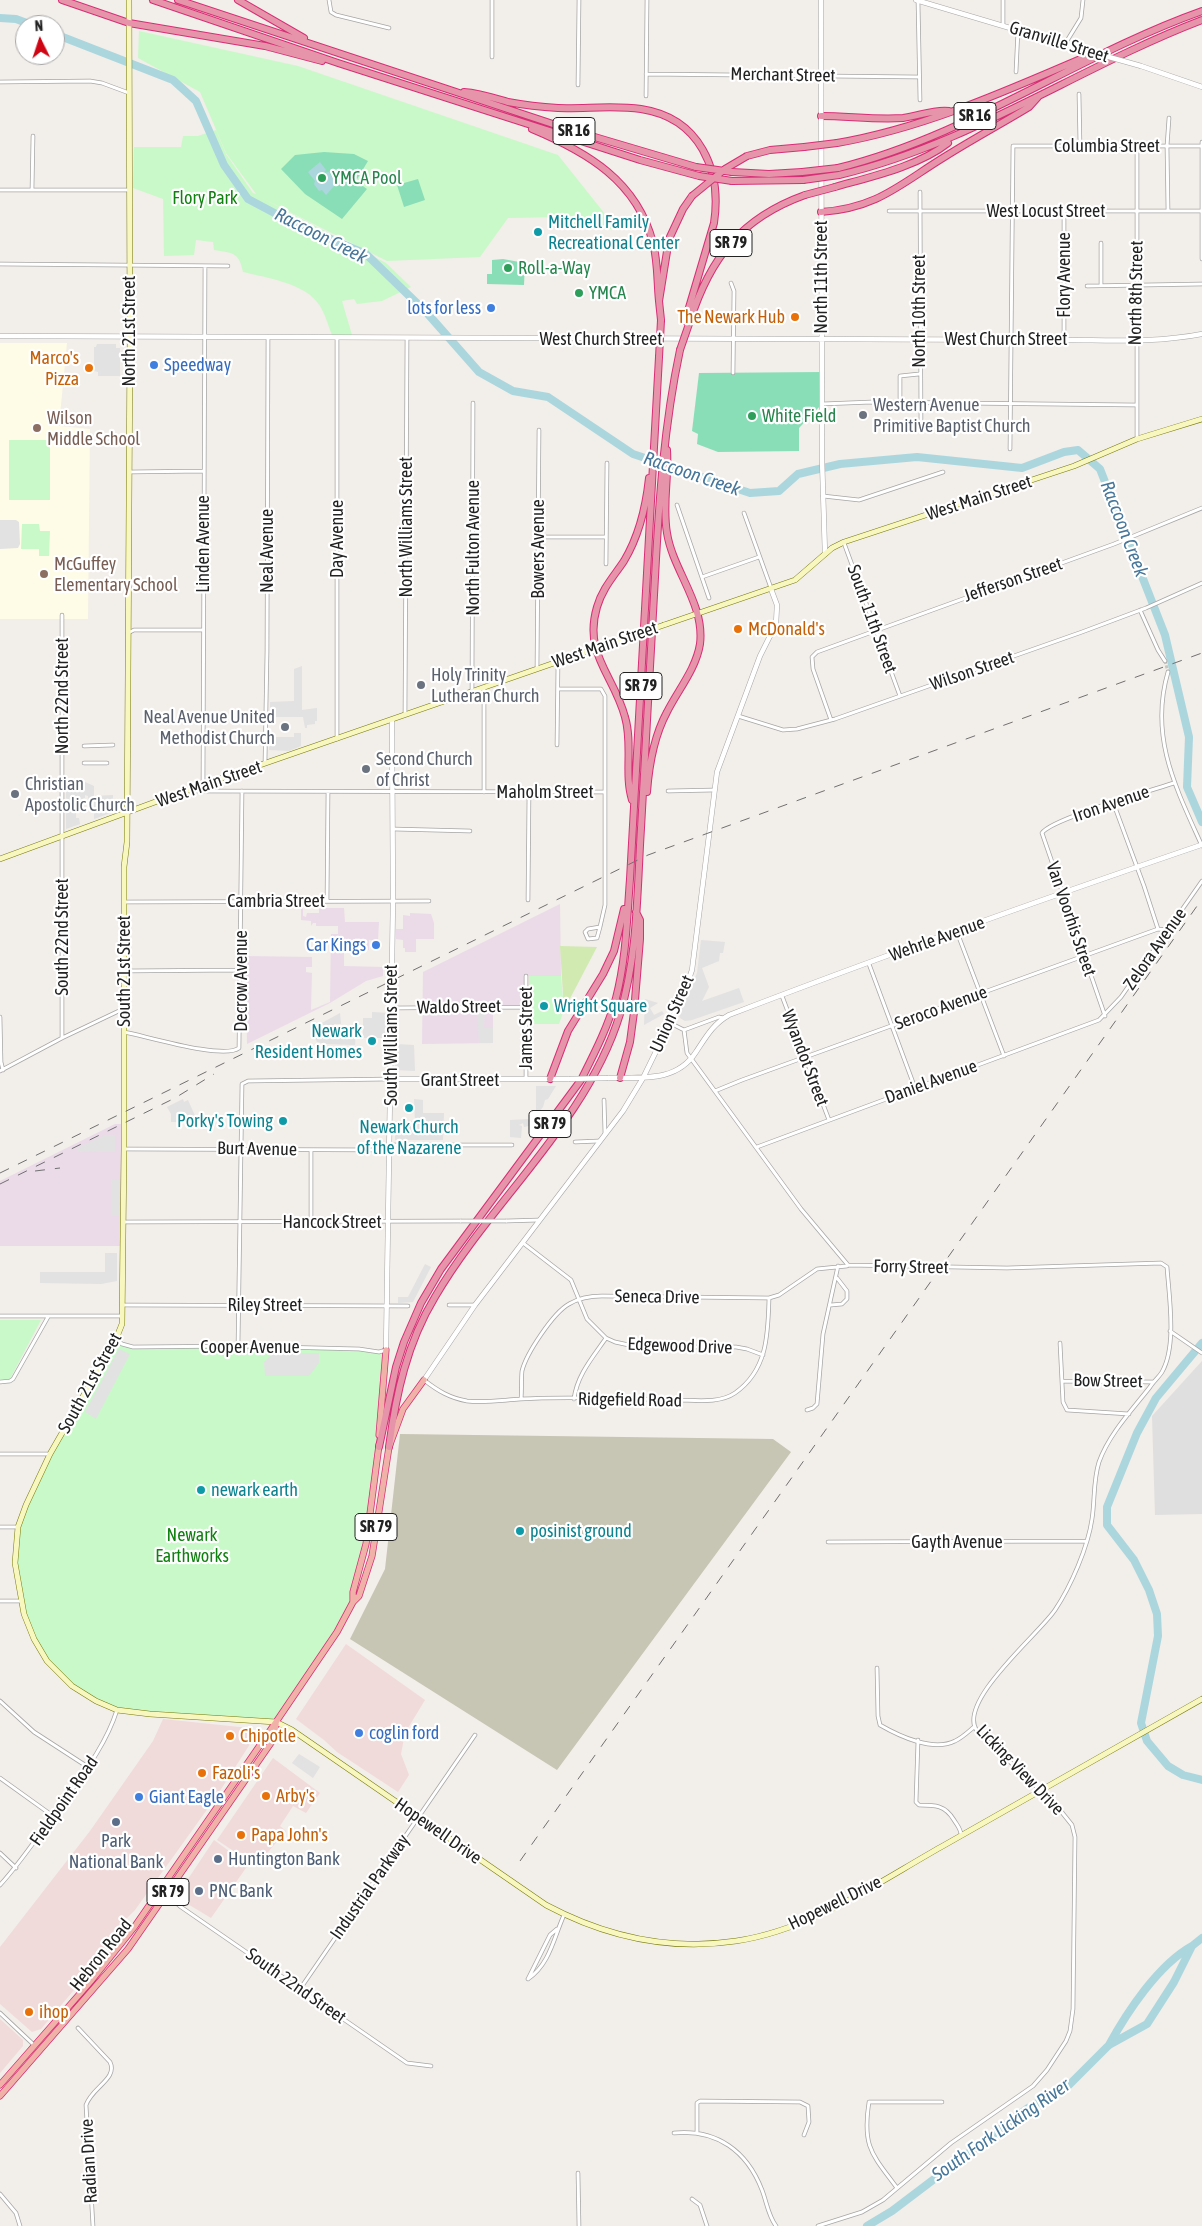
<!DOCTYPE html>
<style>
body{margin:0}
#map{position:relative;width:1202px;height:2226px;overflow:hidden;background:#f2eee9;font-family:"Asap Condensed",sans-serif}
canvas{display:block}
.north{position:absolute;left:15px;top:15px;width:50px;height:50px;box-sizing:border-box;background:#fff;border:1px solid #a7a7a7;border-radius:50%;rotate:356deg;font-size:14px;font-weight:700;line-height:20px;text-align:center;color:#222}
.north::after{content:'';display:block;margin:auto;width:18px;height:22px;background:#cf0514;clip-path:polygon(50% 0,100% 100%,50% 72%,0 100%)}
</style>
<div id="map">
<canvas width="1202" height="2226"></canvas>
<div class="north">N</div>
</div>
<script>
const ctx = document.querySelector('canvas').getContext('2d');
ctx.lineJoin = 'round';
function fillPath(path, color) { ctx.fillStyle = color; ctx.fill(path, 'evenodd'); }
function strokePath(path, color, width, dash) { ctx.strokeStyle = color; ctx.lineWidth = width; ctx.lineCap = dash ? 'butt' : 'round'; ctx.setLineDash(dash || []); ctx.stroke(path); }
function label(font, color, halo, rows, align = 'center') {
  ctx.font = font + ' "Asap Condensed",sans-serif'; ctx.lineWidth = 4.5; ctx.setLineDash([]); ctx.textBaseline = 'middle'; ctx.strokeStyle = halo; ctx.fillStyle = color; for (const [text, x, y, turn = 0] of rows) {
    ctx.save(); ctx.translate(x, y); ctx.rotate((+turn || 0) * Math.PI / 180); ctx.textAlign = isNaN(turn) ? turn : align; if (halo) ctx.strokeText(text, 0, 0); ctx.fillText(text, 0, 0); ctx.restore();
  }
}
fillPath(new Path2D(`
 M1202 1361V1514L1155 1515 1152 1416Z`), '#e0dfdf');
fillPath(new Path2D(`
 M346 1644 425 1700 405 1733 401 1754 409 1775 398 1792 337 1752 324 1740 296 1719Z
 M163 1719 249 1728 252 1735 250 1744 216 1797 135 1910 121 1924 106 1952 41 2029 32 2032 0 2004V1947L90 1831 153 1741Z
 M273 1758 320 1793 306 1813 293 1806 280 1826 286 1831 256 1866 217 1840Z
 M214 1840 248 1865 211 1918 176 1897Z
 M0 2019 23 2040V2046L0 2073Z`), '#f1dada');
fillPath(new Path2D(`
 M560 904 561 976H526V1007H493V1043L422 1044 423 972Z
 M301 908H303V916L306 917 307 913H319V908H344L345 922H379L378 940H369V950L344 949V966L383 967V976L366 981 330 1003 247 1044 246 956 312 957V967H306V972L312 973 311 1010 330 1002 331 934H338V926H316V923H313L311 926V921L301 920Z
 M410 913 431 914 434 923V939H416V952H405V948H403V940L396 939V929H403V915L410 916Z
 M115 1124H122L121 1246H0V1181Z`), '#ebdbe9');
fillPath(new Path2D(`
 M0 343H67L59 426 90 429 88 619H0Z`), '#fefce6');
fillPath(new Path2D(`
 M400 1434 773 1439 791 1452 557 1770 350 1639 385 1569Z`), '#c7c5b4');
fillPath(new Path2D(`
 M560 946 597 947 564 1010Z`), '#d1eab1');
fillPath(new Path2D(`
 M139 31 298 66 558 155 617 229H556V217L508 218 480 257 387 261 262 198 386 263 411 287 382 301 357 304 354 299 342 301 352 335H332C328 325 325 314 320 306 306 283 267 278 243 272 239 252 233 253 214 250L213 242 196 240 194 255 164 256 163 199 133 188 134 147H181L183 136H198L216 130 226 154 253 193 256 194 226 153 200 92 138 58Z
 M9 440H50V500H9Z
 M22 524H39L40 531H50L49 556H39V549H21Z
 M529 976H561L564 1010 559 1024H529Z
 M0 1320H41L10 1379H0Z
 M116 1339 133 1347 238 1346 386 1350 385 1379 366 1544 353 1602 276 1722 134 1713 96 1701 55 1670 29 1630 15 1563 18 1527 50 1454Z`), '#c9f9c9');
fillPath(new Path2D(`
 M324 152 354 154 368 161 356 181 367 189 342 219 305 194 281 169 295 155Z
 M418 179 425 200 404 207 397 185Z
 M503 259 525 263 524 285 487 284V274H492V260Z
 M822 372V404L799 428V451L718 452 697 444 698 434 692 431 699 373Z`), '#8adeb7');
fillPath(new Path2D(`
 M97 344H116V348H120V376H98V372L94 371V347H96Z
 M0 520H16L19 522 20 544 18 548 0 549Z
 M302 666V710L317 708V721H315V724L307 725V728H305L303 717H270V702L294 701V669Z
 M294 733H301V746L289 751 269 750 270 737H294Z
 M85 782 94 786V796L113 795V812L94 819V801H88V796L85 795V798L82 799V805H76V818H79L80 824 66 829V789H85Z
 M701 940 725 942 723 953H720L719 961 702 968 709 987 702 1001 739 988 744 1002 692 1020 685 1021 680 1018 679 1015 697 973Z
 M645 999 658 1003 650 1008 654 1015 662 1011 664 1014 644 1025Z
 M477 1007H485L484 1028H493V1043H479Z
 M372 1012 387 1013 386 1038H363V1018H372Z
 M340 1013 341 1024H334V1035H345V1031H356L355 1045 325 1044 317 1042 311 1029Z
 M395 1044 414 1045 415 1071 395 1070Z
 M536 1086H556L548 1099 545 1100 543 1107 529 1123V1126L524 1127 523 1123 519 1125 522 1126 521 1138 510 1137V1120L530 1119 536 1113Z
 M183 1099 184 1102 188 1100 197 1120V1126H186L185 1122H171V1114L167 1107Z
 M414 1099 423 1100V1113H444L443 1140H395V1121H415Z
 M105 1135H115V1151L77 1152V1148Z
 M120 1179 119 1216H111V1180Z
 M105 1253H117V1281L101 1284 40 1283V1272H105Z
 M425 1264 431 1267 413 1302 398 1303V1297H408Z
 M119 1349 130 1354 96 1419 85 1412Z
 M274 1353H319V1363L309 1376H265L264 1362Z
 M299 1754 320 1767 313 1778 292 1763Z`), '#e2e2e2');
fillPath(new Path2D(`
 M320 162 326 170 323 173 329 172 336 184 326 195 322 190 319 191 314 184 315 181 308 172Z`), '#abd6de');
strokePath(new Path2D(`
 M0 18 16 19 32 25
 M55 34 173 80 196 101 224 165 248 199 295 224 366 254 427 313 479 372 513 391 548 397 633 454 750 493 779 491 798 474 840 464 917 457 1022 468 1064 452 1078 450 1100 469 1165 635 1189 737 1187 787 1202 822
 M1202 1343 1156 1398 1137 1433 1107 1507V1525L1134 1560 1149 1590 1157 1614 1158 1636 1141 1723 1147 1741 1168 1766 1183 1775 1202 1780
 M1109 2045C1127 2012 1158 1965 1192 1946
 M867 2226 892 2211 1028 2108 1066 2088 1109 2045 1147 2024 1174 1982 1192 1946 1202 1938`), '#abd6de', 8);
strokePath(new Path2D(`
 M1165 661 1168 672`), '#c8c5c1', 3, [3, 1.5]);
const minor = new Path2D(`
 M329 0 331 12 336 15 389 28
 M918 1 920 100
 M1003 25V0
 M1065 44 1081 18 1083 0
 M492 57V0
 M1016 72 1018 30
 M646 74 919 77
 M0 82 90 81 102 83 129 93
 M578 85 579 0
 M1079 94 1080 146
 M646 96 647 0
 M1202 142V259
 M1137 146V439
 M0 190H129
 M32 190 33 136
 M920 192 921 430
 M889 211H1202
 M1064 211V340
 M1168 211 1167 146 1169 118
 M0 264 228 266
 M731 283 734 291 733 373
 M1101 285V243
 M1087 286 1202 284
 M337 338V739
 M900 403V376L919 374
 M822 404 872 402 1136 405
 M1010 449 1013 146H1201
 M129 472 204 471
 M823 496 859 500 943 472
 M677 505 709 598
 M744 513 771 588
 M538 537H606
 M844 543 900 696
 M606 564 607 463
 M702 577 759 557
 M1140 610 1158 650 1165 661
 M62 615V1038
 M128 633 134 630H203
 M537 669 539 430
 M1168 672C1149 737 1176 788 1202 846
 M484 688V792
 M559 689H601L605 696V905L600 927 588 929 585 932 588 939 597 938 600 927
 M472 691 473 403
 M405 715 407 338
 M738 716 783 730 797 729 835 719 1082 632 1146 608 1202 583
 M831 720 813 669 812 657 817 652 1114 544 1202 508
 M557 745 558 662
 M84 746 113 745
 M84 763H107
 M265 763 267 651 268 337
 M203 785 205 266
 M188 791 605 792
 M668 791 715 790
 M1113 802 1144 886 1158 929
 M393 829 470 831
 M528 900 529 792
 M327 901 328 792
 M124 902 429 901
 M957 932 1004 1056
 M869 964 915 1088
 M123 971 240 970
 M782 996 829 1120
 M391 1008 526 1007
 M1105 1016 1042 833C1050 819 1153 790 1174 783
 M0 1017 1 1062 3 1070
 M670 1023 684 1030 687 1053 801 1209 848 1265 1007 1268 1161 1263 1167 1267C1169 1296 1177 1346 1162 1372 1159 1377 1153 1382 1150 1387 1132 1410 1109 1434 1099 1462 1093 1481 1095 1500 1092 1519 1088 1547 1071 1586 1055 1610 1040 1633 956 1702 977 1731L1056 1805 1072 1825 1075 1837 1073 2009 1070 2031 1066 2041 1047 2070 1033 2086 951 2143 883 2200 862 2212 818 2226
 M684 1030 719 1017 723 1018
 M124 1032C146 1036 223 1060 239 1048L242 791
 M0 1071 62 1038 123 1009
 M526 1079V976
 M715 1091 742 1080 1158 929 1168 930
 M604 1100 605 1134
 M575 1142 599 1141
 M390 1145H512
 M757 1147 1099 1020 1121 997 1202 881
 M124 1149 389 1150
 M506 1221 540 1220
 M123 1222 461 1221
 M311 1222V1150
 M523 1243 571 1280 587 1319 606 1338 615 1342 638 1347H736L747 1349 763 1355
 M123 1305 408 1306
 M449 1305H475
 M831 1305 842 1304 847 1299V1291L837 1278
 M0 1316H122
 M1170 1331 1202 1353
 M116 1339 122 1344 133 1347 238 1346 359 1349 379 1352 386 1350
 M1060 1343 1063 1402 1067 1410 1129 1414
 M238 1346 242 1084 248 1081 390 1079
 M424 1380C438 1391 450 1398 467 1401 485 1403 503 1400 520 1399 572 1396 624 1399 676 1400 694 1400 719 1404 735 1393 768 1370 768 1333 769 1298
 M1063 1381 1153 1382
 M0 1382 10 1381 13 1379 48 1317
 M521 1399C522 1390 521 1380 522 1371 526 1354 553 1313 569 1304 579 1298 591 1296 602 1296L769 1298 779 1295 817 1269 847 1266
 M574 1399C577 1375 593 1357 606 1338
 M807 1410 813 1408 817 1404 823 1334 838 1266
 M0 1454H50
 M0 1527H18
 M828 1542 1086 1541
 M0 1601H21
 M877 1668 878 1716 880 1725C899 1736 933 1752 955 1741 962 1738 968 1732 974 1727
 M0 1701 34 1732 88 1767
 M918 1740 916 1802 919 1805C935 1805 945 1805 954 1820 957 1825 961 1829 961 1835
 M0 1778 53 1816
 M0 1853 16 1868
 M0 1885C21 1862 37 1837 56 1812 79 1779 105 1748 117 1710
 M166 1894 181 1907 407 2063 431 2066
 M528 1979C550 1964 554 1937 564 1915
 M528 1979 550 1935 557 1929
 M300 1989 475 1735
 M0 2013 34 2045
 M78 2028 110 2062C118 2079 92 2087 86 2105L93 2226
 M697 2132V2103L700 2101 800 2102 808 2106 809 2122 804 2135
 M674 2133C717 2129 747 2151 762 2190 767 2203 768 2215 776 2226
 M578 2173 579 2226
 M897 2188C872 2154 862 2147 869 2102H942
 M0 2194 16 2213 20 2226
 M692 2199 700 2205 707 2226`);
const tertiary = new Path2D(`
 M821 0 822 459 825 554
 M916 0 1084 50
 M1141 66 1202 87
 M0 336 1064 340C1110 340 1157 343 1202 334
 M608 1078C641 1077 676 1083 696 1052 706 1037 713 1024 729 1015 885 955 1043 899 1201 845
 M390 1079H569
 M386 1350 393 900 392 720
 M424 1380 475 1305 623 1111 643 1078 683 996 692 970 717 772 760 656 776 624 777 605 771 589`);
const secondary = new Path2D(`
 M129 0 130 336 127 842 124 867V1149L122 1324 116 1339 50 1454 26 1505 18 1527 15 1563 24 1614 34 1639 47 1661 72 1686 96 1701 117 1710 150 1714 276 1722 292 1730 546 1905C606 1937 669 1951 736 1941 811 1930 877 1883 941 1847 1028 1798 1115 1748 1202 1699
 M664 625 795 580 832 548 844 542 1074 466 1137 439 1202 419
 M0 859 185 791 632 636`);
const trunk = new Path2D(`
 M379 1435 386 1350
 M353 1602V1592L366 1544 379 1445
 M0 2085 91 1981 135 1926 276 1722 337 1632 353 1602 359 1596 372 1556 389 1447 403 1409 424 1380
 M0 2096 128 1949 273 1740 276 1724`);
const motorway = new Path2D(`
 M62 0 129 23 265 46 322 61
 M153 0 338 63 640 160 699 176
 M178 0 571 130 696 167
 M238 0 304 38
 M464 92C479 93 494 98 508 102 524 105 541 107 558 108 585 109 614 105 641 109 700 118 722 170 714 223L685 321
 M821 116C848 116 876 120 903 118 919 116 934 109 949 111
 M532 129C587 152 637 181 653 243 658 262 657 282 659 301
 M837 143C925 128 1008 90 1090 55L1100 54
 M747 156 770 150 804 147
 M838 168C968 136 1078 55 1202 11
 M732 172 769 174 802 172
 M839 175C968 145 1079 67 1202 20
 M732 181 803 180
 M835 187C870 177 919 166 948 143
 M821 212C878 208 900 184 946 156 973 139 1001 124 1029 107L1038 97
 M661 320 659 301 669 239 683 209 692 196
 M690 321C710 258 741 218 805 195
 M647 792C649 765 654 736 667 712 678 690 696 669 700 644 705 604 673 571 667 533 662 505 669 478 667 450
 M632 800C624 774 633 744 625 717 614 675 583 654 597 607 602 589 614 576 624 561 639 536 646 506 649 478
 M620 1078 630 1042 634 1012 640 939V920L636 912
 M550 1079 568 1031 603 974 614 951 624 909
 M379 1447 396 1367 404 1342 421 1303 441 1269 581 1080C594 1054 608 1027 616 998 626 960 627 919 630 879L659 357
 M389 1447C396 1394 407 1343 435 1297 491 1201 587 1122 620 1014 638 955 637 890 641 828 646 745 650 661 655 577 659 501 664 425 680 350`);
strokePath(minor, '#a6a6a6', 4.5);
strokePath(tertiary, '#a6a6a6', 5.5);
strokePath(secondary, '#777a08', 6);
strokePath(trunk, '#d82e75', 7);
strokePath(motorway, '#d82e75', 8);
strokePath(minor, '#fff', 3);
strokePath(tertiary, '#fff', 4.5);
strokePath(secondary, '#f9f7c0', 5);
strokePath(trunk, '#f0b2a8', 5.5);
strokePath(motorway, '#e694aa', 6);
strokePath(new Path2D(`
 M35 1171 60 1168
 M0 1173 648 855 1202 653
 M0 1184 175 1098 214 1074
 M520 1861 1202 899`), '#707070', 1, [10, 10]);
const minorBridge = new Path2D(`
 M461 1221H506`);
const tertiaryBridge = new Path2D(`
 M1084 50 1141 66
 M569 1079 608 1078`);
const secondaryBridge = new Path2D(`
 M632 636 664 625`);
const motorwayBridge = new Path2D(`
 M804 147 837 143
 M696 167 732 172
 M802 172 838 168
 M699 176 732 181
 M803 180 839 175
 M805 195 835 187
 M692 196 725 169 747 156
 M680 350 690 321
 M659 357 661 320`);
strokePath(minorBridge, '#a6a6a6', 4.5, []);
strokePath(tertiaryBridge, '#a6a6a6', 5.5, []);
strokePath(secondaryBridge, '#777a08', 6, []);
strokePath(motorwayBridge, '#d82e75', 8, []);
strokePath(minorBridge, '#fff', 3);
strokePath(tertiaryBridge, '#fff', 4.5);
strokePath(secondaryBridge, '#f9f7c0', 5);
strokePath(motorwayBridge, '#e694aa', 6);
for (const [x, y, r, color] of [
 [322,178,5,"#2e9e5b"],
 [538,232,5,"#0f9aa8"],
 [508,268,5,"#2e9e5b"],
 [579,293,5,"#2e9e5b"],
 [491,308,5,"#3f7fe0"],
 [795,317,5,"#e8710a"],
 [154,365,5,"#3f7fe0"],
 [89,368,5,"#e8710a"],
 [863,415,5,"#6b7280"],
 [752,416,5,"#2e9e5b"],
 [37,428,5,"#8d6e63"],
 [44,574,5,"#8d6e63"],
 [738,629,5,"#e8710a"],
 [421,685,5,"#6b7280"],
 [285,727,5,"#6b7280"],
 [366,769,5,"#6b7280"],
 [15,794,5,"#6b7280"],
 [376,945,5,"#3f7fe0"],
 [544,1006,5,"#0f9aa8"],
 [372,1041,5,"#0f9aa8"],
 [409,1108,5,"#0f9aa8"],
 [283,1121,5,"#0f9aa8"],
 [201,1490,5,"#0f9aa8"],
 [520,1531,5,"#0f9aa8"],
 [359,1733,5,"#3f7fe0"],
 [230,1736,5,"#e8710a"],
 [202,1773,5,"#e8710a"],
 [266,1796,5,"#e8710a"],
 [139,1797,5,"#3f7fe0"],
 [116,1822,5,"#5c6f8a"],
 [241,1835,5,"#e8710a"],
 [218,1859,5,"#5c6f8a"],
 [199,1891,5,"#5c6f8a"],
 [29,2012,5,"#e8710a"]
]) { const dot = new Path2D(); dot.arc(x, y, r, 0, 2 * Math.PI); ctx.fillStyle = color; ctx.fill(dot); strokePath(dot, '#fff', 2); }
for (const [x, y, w] of [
 [975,116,42],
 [574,131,42],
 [731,243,42],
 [641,686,42],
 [550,1124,42],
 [376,1527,42],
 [168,1892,42]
]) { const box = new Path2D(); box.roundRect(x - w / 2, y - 13.5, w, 27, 4); ctx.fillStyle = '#fff'; ctx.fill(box); strokePath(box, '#222', 1); }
label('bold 16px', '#222', null, [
 ["SR 16",975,116],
 ["SR 16",574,131],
 ["SR 79",731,243],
 ["SR 79",641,686],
 ["SR 79",550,1124],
 ["SR 79",376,1527],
 ["SR 79",168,1892]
]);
label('18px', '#222', '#fff', [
 ["Granville Street",1059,42,17],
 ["Merchant Street",783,75,1],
 ["Columbia Street",1107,146],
 ["West Locust Street",1046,211],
 ["Flory Avenue",1064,275,-90],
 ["North 11th Street",821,277,-90],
 ["North 8th Street",1136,293,-89],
 ["North 10th Street",919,311,-90],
 ["North 21st Street",129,331,-90],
 ["West Church Street",601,339],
 ["West Church Street",1006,339],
 ["West Main Street",979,498,-18],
 ["North Williams Street",406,527,-90],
 ["Day Avenue",337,539,-90],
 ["Linden Avenue",203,544,-90],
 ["North Fulton Avenue",473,548,-90],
 ["Bowers Avenue",538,549,-90],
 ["Neal Avenue",267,551,-90],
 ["Jefferson Street",1013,580,-19],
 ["South 11th Street",872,619,70],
 ["West Main Street",605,645,-19],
 ["Wilson Street",972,671,-19],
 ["North 22nd Street",62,696,-90],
 ["West Main Street",209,784,-19],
 ["Maholm Street",545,792],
 ["Iron Avenue",1111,804,-19],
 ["Cambria Street",276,901],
 ["Van Voorhis Street",1071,919,71],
 ["South 22nd Street",62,937,-90],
 ["Wehrle Avenue",937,939,-20],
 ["Zelora Avenue",1155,949,-55],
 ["South 21st Street",124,971,-90],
 ["Decrow Avenue",241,981,-90],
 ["Waldo Street",459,1007,-1],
 ["Seroco Avenue",941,1008,-20],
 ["Union Street",672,1014,-66],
 ["James Street",526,1028,-90],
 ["South Williams Street",391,1035,-90],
 ["Wyandot Street",805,1058,69],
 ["Grant Street",460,1080],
 ["Daniel Avenue",931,1082,-20],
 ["Burt Avenue",257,1149,1],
 ["Hancock Street",332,1222],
 ["Forry Street",911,1267,1],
 ["Seneca Drive",657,1297,1],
 ["Riley Street",265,1305],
 ["Edgewood Drive",680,1346,2],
 ["Cooper Avenue",250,1347],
 ["Bow Street",1108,1381,1],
 ["South 21st Street",90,1383,-61],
 ["Ridgefield Road",630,1400,1],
 ["Gayth Avenue",957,1542],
 ["Licking View Drive",1020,1770,46],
 ["Fieldpoint Road",64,1801,-55],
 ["Hopewell Drive",438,1831,35],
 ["Industrial Parkway",370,1887,-55],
 ["Hopewell Drive",835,1903,-26],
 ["Hebron Road",101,1955,-51],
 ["South 22nd Street",296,1986,35],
 ["Radian Drive",89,2161,-93]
]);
label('18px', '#27864d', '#fff', [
 ["YMCA Pool",332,178],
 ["Roll-a-Way",518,268],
 ["YMCA",589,293],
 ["White Field",762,416]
], 'left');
label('18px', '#0f810f', '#fff', [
 ["Flory Park",205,198],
 ["Newark",192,1535],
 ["Earthworks",192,1556]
]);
label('18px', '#0d838f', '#fff', [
 ["Mitchell Family",548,222],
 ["Recreational Center",548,243],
 ["Wright Square",554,1006],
 ["Newark",362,1031,"right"],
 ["Resident Homes",362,1052,"right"],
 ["Porky's Towing",273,1121,"right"],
 ["Newark Church",409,1127,"center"],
 ["of the Nazarene",409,1148,"center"],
 ["newark earth",211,1490],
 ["posinist ground",530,1531]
], 'left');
label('18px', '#366cbe', '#fff', [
 ["lots for less",481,308,"right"],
 ["Speedway",164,365],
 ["Car Kings",366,945,"right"],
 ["coglin ford",369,1733],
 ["Giant Eagle",149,1797]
], 'left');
label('18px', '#c56008', '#fff', [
 ["The Newark Hub",785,317,"right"],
 ["Marco's",79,358,"right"],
 ["Pizza",79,379,"right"],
 ["McDonald's",748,629],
 ["Chipotle",240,1736],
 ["Fazoli's",212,1773],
 ["Arby's",276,1796],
 ["Papa John's",251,1835],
 ["ihop",39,2012]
], 'left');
label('18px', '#5b616d', '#fff', [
 ["Western Avenue",873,405],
 ["Primitive Baptist Church",873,426],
 ["Holy Trinity",431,675],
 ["Lutheran Church",431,696],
 ["Neal Avenue United",275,717,"right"],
 ["Methodist Church",275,738,"right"],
 ["Second Church",376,759],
 ["of Christ",376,780],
 ["Christian",25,784],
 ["Apostolic Church",25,805]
], 'left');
label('18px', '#785e54', '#fff', [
 ["Wilson",47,418],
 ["Middle School",47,439],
 ["McGuffey",54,564],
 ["Elementary School",54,585]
], 'left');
label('18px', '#4e5e75', '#fff', [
 ["Park",116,1841,"center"],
 ["National Bank",116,1862,"center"],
 ["Huntington Bank",228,1859],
 ["PNC Bank",209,1891]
], 'left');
label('italic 19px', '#467699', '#fff', [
 ["Raccoon Creek",321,236,27],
 ["Raccoon Creek",692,474,19],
 ["Raccoon Creek",1124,529,69],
 ["South Fork Licking River",1001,2130,-35]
]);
</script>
